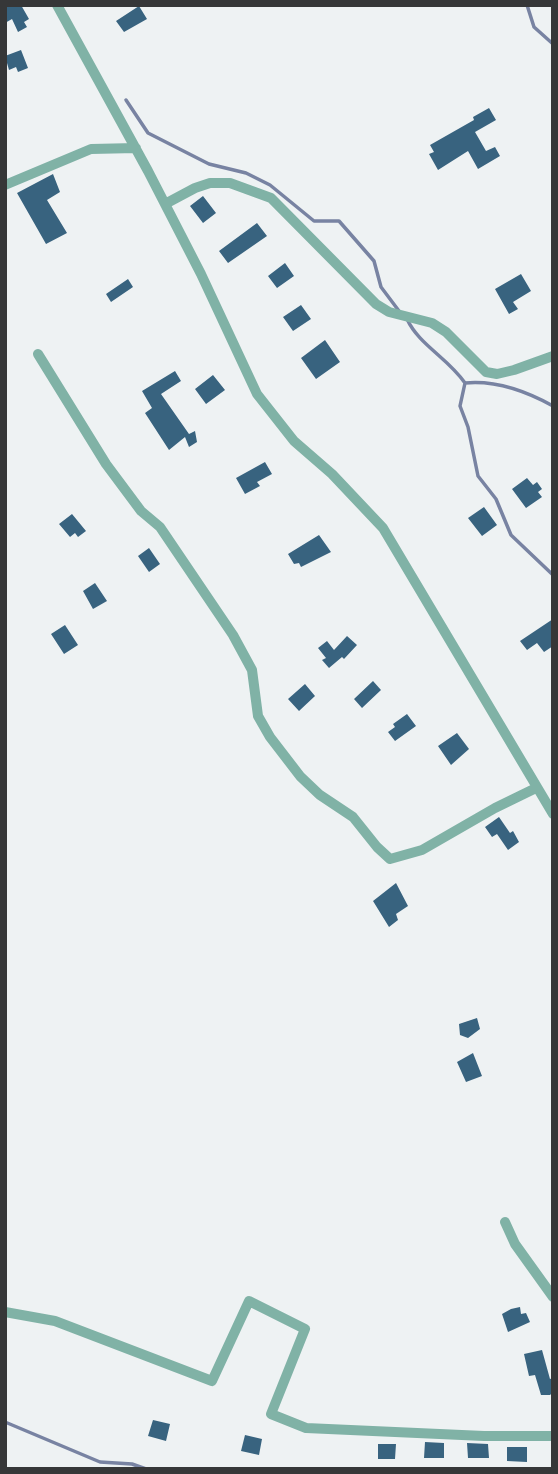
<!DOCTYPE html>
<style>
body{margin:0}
#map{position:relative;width:558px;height:1474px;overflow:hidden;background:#eef2f3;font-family:Roboto,sans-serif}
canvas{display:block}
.frame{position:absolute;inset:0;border:7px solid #363738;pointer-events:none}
</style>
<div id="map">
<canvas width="558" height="1474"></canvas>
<div class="frame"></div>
</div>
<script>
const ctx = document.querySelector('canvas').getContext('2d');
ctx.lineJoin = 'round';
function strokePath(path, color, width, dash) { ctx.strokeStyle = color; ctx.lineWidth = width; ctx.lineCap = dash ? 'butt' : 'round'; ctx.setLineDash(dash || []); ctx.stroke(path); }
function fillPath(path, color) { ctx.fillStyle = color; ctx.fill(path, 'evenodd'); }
strokePath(new Path2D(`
 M527 5 534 27 553 44
 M126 100 148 133 209 164 246 173 270 185 314 221H339L374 261 381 287 399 311
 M407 319C419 345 448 358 465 383 496 380 526 391 553 406
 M465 383 460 406 468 427 478 476 496 499 511 535 553 575
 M5 1422 100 1462 132 1464 146 1469`), '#7883a2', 3.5);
fillPath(new Path2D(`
 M5 5H21L29 19 24 22 27 27 18 32 12 19 5 23Z
 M139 6 147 19 124 32 116 21Z
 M21 50 28 68 18 72 16 67 9 70 5 56Z
 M489 108 496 120 475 132 486 151 495 147 500 156 478 169 468 151 438 170 429 154 434 152 430 145 474 120 473 117Z
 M53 174 60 192 47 200 67 233 46 244 17 193Z
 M203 196 216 213 203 223 190 206Z
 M257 223 267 236 228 263 219 251Z
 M285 263 294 276 277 288 268 276Z
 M521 274 531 291 513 302 518 309 509 314 495 289Z
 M128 279 133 287 111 302 106 294Z
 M301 305 311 319 293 331 283 317Z
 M325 340 340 362 316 379 301 358Z
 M175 371 181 381 161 394 189 434 195 431 197 442 189 447 185 437 169 450 145 413 152 408 142 391Z
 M213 375 225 390 206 404 195 389Z
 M265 462 272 474 257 482 260 486 245 494 236 478Z
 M527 478 533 485 537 482 542 489 538 492 542 497 526 508 512 489Z
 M484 507 497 525 482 536 468 518Z
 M72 514 86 531 78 537 75 533 70 537 59 524Z
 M319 535 331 552 301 567 299 563 294 564 288 554Z
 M149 548 160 564 149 572 138 556Z
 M95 583 107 601 93 609 83 591Z
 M553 619V646L544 652 537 643 527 650 520 641Z
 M65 625 78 645 64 654 51 634Z
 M347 636 357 645 344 659 342 657 329 668 322 660 326 658 318 648 327 641 334 650Z
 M373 681 381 690 362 708 354 699Z
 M305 684 315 696 299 711 288 699Z
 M407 714 416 726 395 741 388 732 395 727 393 724Z
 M457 733 469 749 451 765 438 746Z
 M499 817 510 833 513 831 519 842 508 850 497 834 492 837 485 827Z
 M396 883 408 906 396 914 398 920 389 927 373 901Z
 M477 1018 480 1029 468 1038 460 1035 459 1024Z
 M473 1053 482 1076 466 1082 457 1062Z
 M520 1307 521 1314 526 1313 530 1322 508 1332 502 1314 511 1309Z
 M542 1350 550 1379 553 1378V1392L550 1395H541L535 1375 529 1376 524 1354Z
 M153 1420 170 1424 166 1441 148 1436Z
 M245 1435 262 1439 259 1455 241 1451Z
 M425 1442 444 1443V1458H424Z
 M467 1443 488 1444 489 1458H468Z
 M378 1444H396L395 1459H378Z
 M507 1447H527V1462L507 1461Z`), '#38637f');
strokePath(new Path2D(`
 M57 5 148 171 201 274 257 394 294 441 332 474 383 528 553 814
 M5 185 91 149 136 148
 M165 204 195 188 210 183H230L271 198 376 304 389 312 432 323 446 332 486 372 497 374 514 370 553 356
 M38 354 106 464 141 511 160 527 233 635 252 670 258 716 270 737 300 776 320 795 353 817 377 847 390 859 422 850 495 808 536 788
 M505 1222 515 1244 553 1297
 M5 1312 55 1321 212 1381 249 1301 305 1329 271 1414 306 1428 484 1436H553`), '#80b2a6', 10);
</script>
